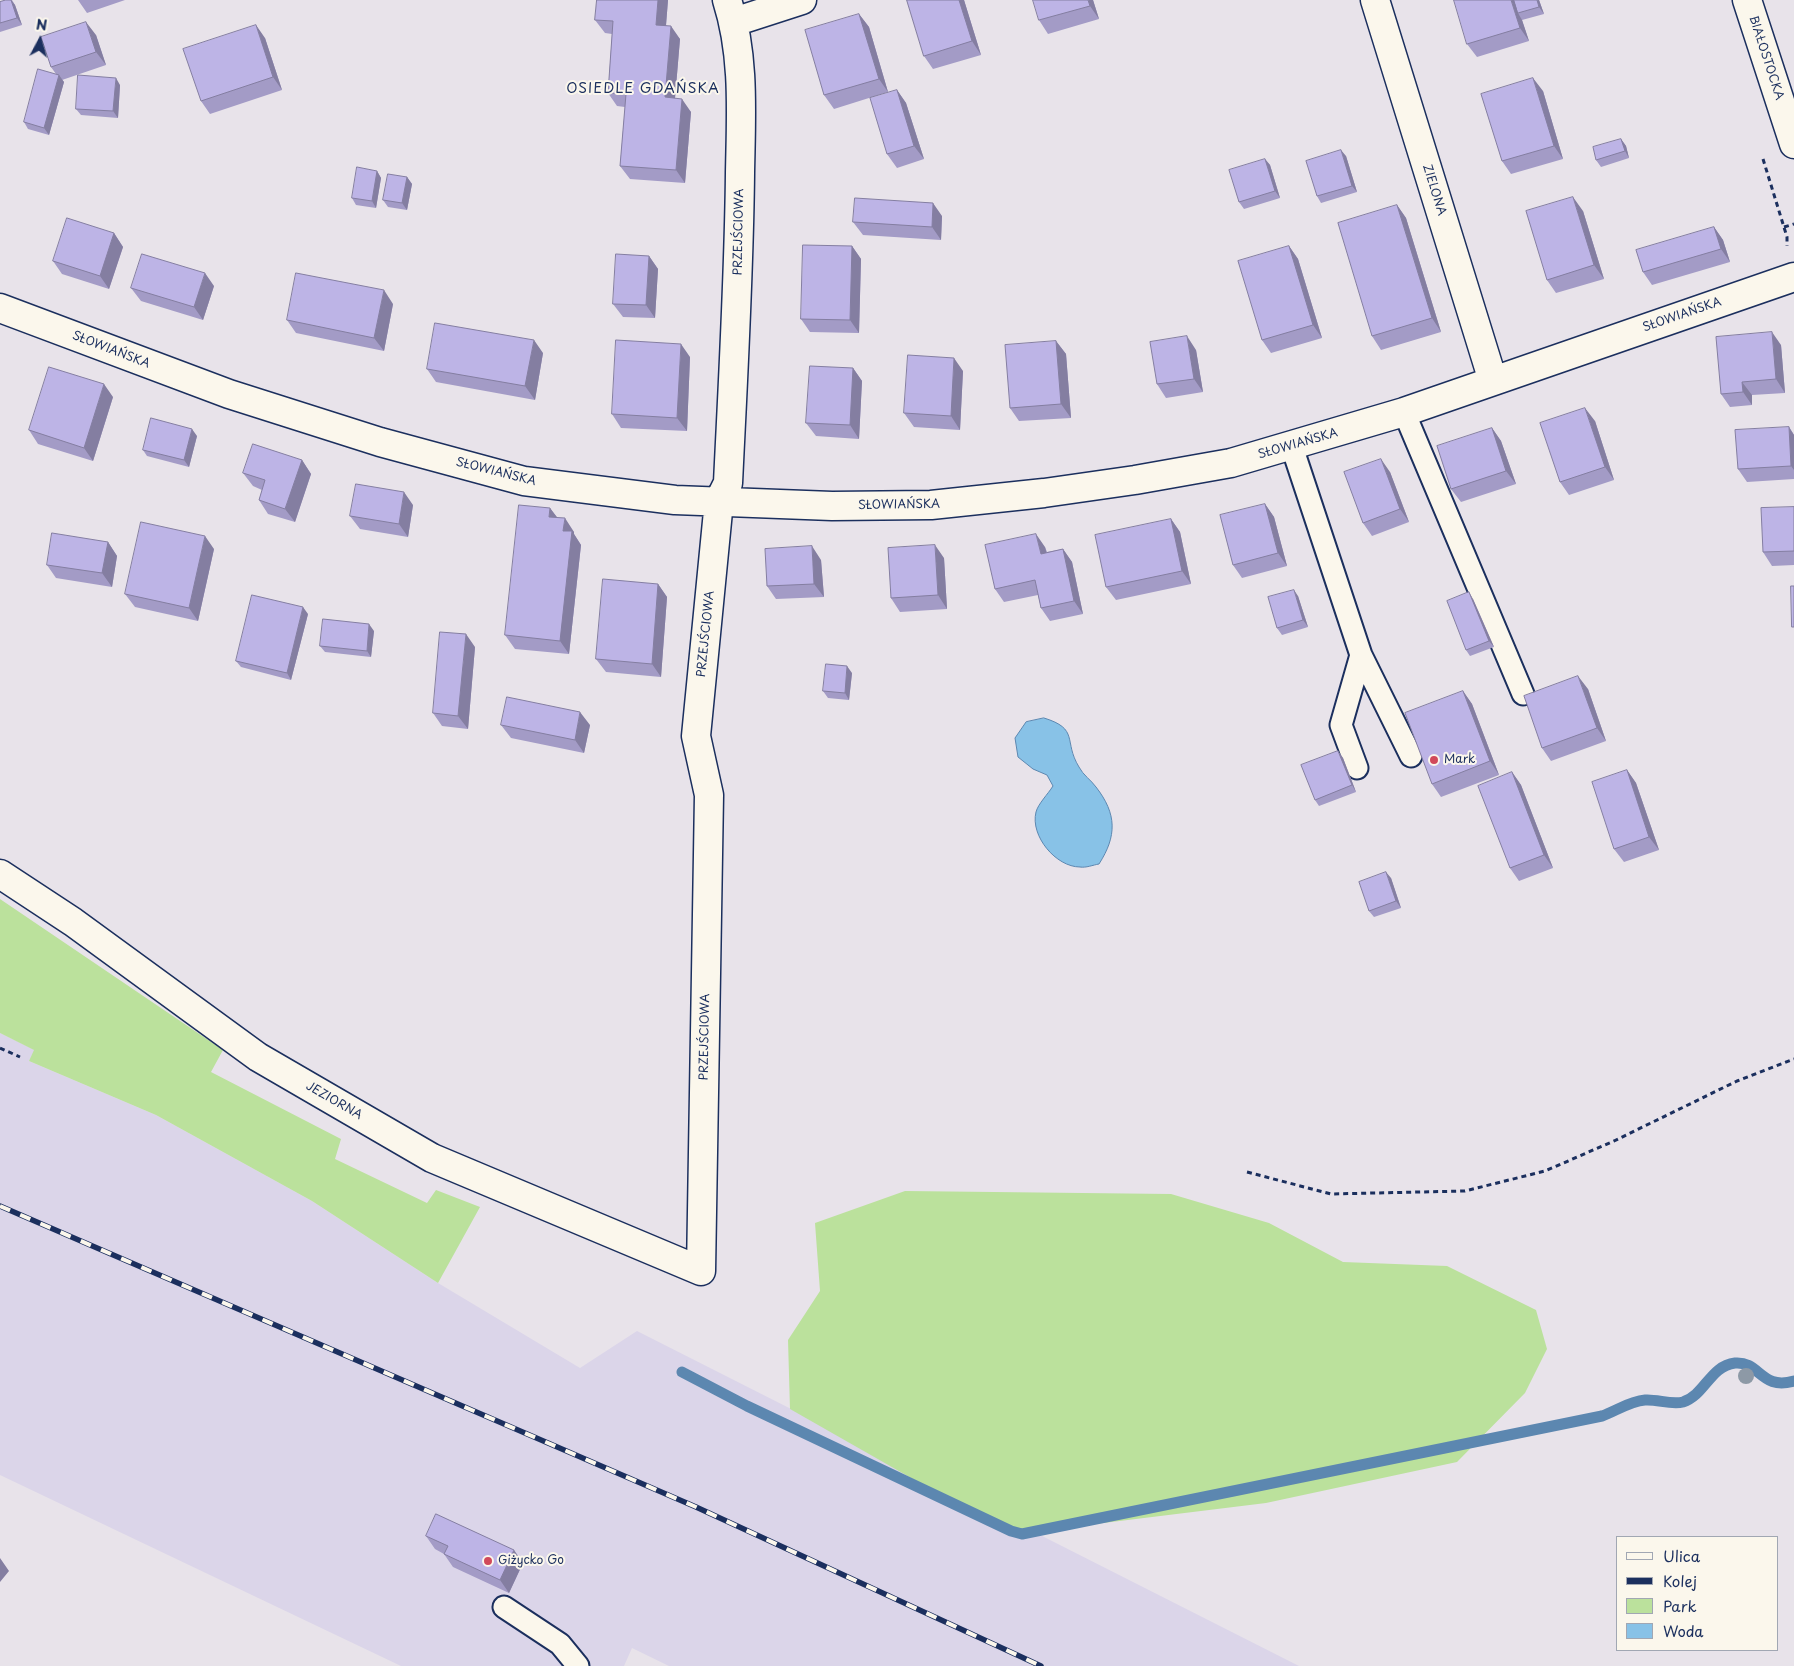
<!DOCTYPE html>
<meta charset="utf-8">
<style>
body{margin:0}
#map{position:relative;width:1794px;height:1666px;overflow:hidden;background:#e8e3ea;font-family:"Playpen Sans",sans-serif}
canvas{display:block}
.legend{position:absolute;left:1616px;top:1536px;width:162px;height:115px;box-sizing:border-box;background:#fbf7ec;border:1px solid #a1a7b3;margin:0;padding:6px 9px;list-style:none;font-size:15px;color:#1b2f5e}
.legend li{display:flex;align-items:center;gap:10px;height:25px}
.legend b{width:25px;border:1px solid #a1a7b3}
.north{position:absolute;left:15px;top:15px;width:50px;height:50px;-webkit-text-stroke:4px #fbf7ec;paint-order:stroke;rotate:6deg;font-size:14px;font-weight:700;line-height:20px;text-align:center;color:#1b2f5e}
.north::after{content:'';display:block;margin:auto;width:18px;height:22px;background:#1b2f5e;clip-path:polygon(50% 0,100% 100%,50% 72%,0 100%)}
</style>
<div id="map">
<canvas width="1794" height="1666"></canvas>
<ul class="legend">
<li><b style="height:6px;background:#fbf7ec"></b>Ulica</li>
<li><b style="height:6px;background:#1b2f5e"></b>Kolej</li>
<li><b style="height:14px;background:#bbe19c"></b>Park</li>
<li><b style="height:14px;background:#88c2e7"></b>Woda</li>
</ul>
<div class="north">N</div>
</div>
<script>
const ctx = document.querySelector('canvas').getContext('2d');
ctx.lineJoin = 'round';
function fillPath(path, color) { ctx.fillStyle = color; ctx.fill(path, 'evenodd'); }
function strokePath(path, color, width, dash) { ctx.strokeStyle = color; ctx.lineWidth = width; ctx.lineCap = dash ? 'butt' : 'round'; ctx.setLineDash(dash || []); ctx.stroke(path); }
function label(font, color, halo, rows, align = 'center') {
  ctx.font = font + ' "Playpen Sans",sans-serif'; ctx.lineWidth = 4; ctx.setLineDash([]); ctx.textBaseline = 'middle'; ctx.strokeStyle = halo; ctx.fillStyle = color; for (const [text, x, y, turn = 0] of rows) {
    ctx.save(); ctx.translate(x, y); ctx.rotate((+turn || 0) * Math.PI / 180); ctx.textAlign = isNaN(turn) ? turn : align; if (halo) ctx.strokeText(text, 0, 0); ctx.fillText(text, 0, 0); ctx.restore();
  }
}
fillPath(new Path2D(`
 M0 1033 35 1050 29 1061 156 1115 312 1201 438 1283 580 1368 637 1331 1299 1666H669L632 1648 624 1666H401L0 1475Z`), '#dbd5e9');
fillPath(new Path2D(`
 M0 899 223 1050 211 1072 341 1139 335 1159 427 1203 436 1190 480 1207 438 1283 312 1201 156 1115 29 1061 34 1050 0 1033Z
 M905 1191 1171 1194 1269 1223 1343 1262 1447 1266 1536 1310 1547 1349 1525 1393 1457 1462 1266 1503 1022 1533 948 1499 790 1409 788 1340 820 1291 815 1223Z`), '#bbe19c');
const water = new Path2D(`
 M1044 718C1080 729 1063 741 1079 767 1083 775 1091 780 1096 787 1117 814 1117 836 1099 864 1093 865 1086 868 1080 867 1056 867 1030 836 1036 812 1038 804 1048 794 1053 786L1047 775 1033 769 1018 757 1015 738 1026 722Z`);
fillPath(water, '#88c2e7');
strokePath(water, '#5c87b0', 1);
strokePath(new Path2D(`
 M682 1372 747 1406 1011 1531 1022 1534 1602 1416C1616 1411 1630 1401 1645 1400 1657 1399 1671 1405 1683 1402 1705 1395 1710 1366 1735 1363 1760 1361 1761 1391 1794 1381`), '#5c87b0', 11);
const lane = new Path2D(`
 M1404 412 1523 694
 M1292 447 1361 655 1411 756
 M1357 768 1341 725 1361 655
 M504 1607 560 1644 578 1666`);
const street = new Path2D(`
 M1375 0 1493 381
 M734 22 802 0
 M0 308 229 394 380 442 524 481 675 500 832 506 931 505 1044 493 1135 480 1231 463 1404 412 1794 277
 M0 874 73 922 258 1057 432 1158 701 1271 709 795 696 736 719 501 728 483C733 379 739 276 740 173 741 115 745 56 727 0`);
const secondary = new Path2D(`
 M1747 0 1794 144`);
strokePath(lane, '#1b2f5e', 25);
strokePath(street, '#1b2f5e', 31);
strokePath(secondary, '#1b2f5e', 31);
strokePath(new Path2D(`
 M1763 159 1787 237V246
 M1784 227 1794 224
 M0 1048 20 1057
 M1247 1172 1331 1194 1465 1191 1545 1171 1614 1141 1737 1081 1794 1059`), '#1b2f5e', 3, [5, 4]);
strokePath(lane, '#fbf7ec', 21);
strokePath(street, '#fbf7ec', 28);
strokePath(secondary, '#fbf7ec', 28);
const rail = new Path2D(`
 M0 1206 696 1507 1041 1666`);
strokePath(rail, '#1b2f5e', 5.5);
strokePath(rail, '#fbf7ec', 4, [11]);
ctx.fillStyle = '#8d99a6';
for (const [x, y] of [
 [1746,1376]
]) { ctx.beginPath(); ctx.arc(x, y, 8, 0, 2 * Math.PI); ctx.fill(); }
fillPath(new Path2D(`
 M6 0H12L15 5 22 25 0 32V2Z
 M78 0H125L87 13Z
 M597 0H668L666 25 680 39 675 98 691 112 685 183 630 179 620 166 625 107 617 106 608 93 612 34 605 33 595 20Z
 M907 0H964L981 55 933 69 924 56Z
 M1093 0 1099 19 1048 34 1039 20Z
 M1539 0 1544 14 1522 20 1529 41 1477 57 1467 44Z
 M859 14 869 27 888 92 834 109 824 95Z
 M96 35 106 65 62 80 64 82 49 135 28 129 24 122 56 74 51 67Z
 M265 38 282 90 210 114 201 101Z
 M120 85 118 118 81 115 76 109Z
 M897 90 906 103 924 159 897 168 887 154Z
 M1543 91 1563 159 1511 174 1502 161Z
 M1621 139 1626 146 1629 158 1601 167 1596 160Z
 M1346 156 1357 192 1321 203 1317 196Z
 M1265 159 1270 165 1280 198 1244 209 1239 202Z
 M377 171 381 178 376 208 356 205 352 198Z
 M407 177 412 184 407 210 388 207 383 200Z
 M1397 205 1406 218 1441 332 1381 350 1372 336Z
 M1583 211 1604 279 1556 293 1547 280Z
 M942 216 941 240 863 235 853 222Z
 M1714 227 1723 240 1730 262 1652 285 1643 272Z
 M114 233 123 247 109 289 62 274 53 261Z
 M852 246 861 259 859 333 810 332 801 319Z
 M1289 246 1298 259 1322 338 1271 353 1262 340Z
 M649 256 658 269 655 318 623 317 613 304Z
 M214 286 203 320 141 301 131 288Z
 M393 304 384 351 296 333 287 320Z
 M1056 341 1066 354 1071 418 1019 421 1010 408Z
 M1781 345 1785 393 1752 395V405L1730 407 1721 394Z
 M1196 350 1203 392 1166 398 1157 384Z
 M543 353 535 400 436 382 427 369Z
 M690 357 687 431 621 428 612 414Z
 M853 368 862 381 859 439 816 436 806 423Z
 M963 371 960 430 914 427 904 413Z
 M113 397 93 461 38 444 29 430Z
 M1595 421 1614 480 1569 495 1560 482Z
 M1789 427 1794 435V479L1747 482 1738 469Z
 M1492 428 1501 441 1516 484 1461 502 1451 489Z
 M197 436 189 467 147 456 143 450Z
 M302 460 311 474 295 522 268 514 259 500 262 490 253 486 243 473Z
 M1390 472 1409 522 1372 536 1363 523Z
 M1265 504 1274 517 1287 566 1242 578 1233 565Z
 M413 505 408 537 360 529 350 516Z
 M1794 507V565L1772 566 1763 552Z
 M550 508 557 518 574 532V534L581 545 569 654 515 649 505 635Z
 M1171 519 1180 532 1191 584 1116 600 1106 587Z
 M108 542 117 556 112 587 56 578 47 565Z
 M1045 547 1047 552 1063 549 1072 562 1083 614 1050 621 1041 608 1038 595 1004 602 995 589Z
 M214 549 198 621 135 607 125 594Z
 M944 558 947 609 900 612 891 598Z
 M821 560 824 597 776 599 767 586Z
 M658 584 667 597 661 677 606 672 596 659Z
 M1298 596 1308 627 1282 635 1277 628Z
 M1473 599 1494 647 1470 656 1466 650Z
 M308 614 291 680 241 667 236 661Z
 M374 631 371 657 325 652 320 646Z
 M475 647 468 729 442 726 433 713Z
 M852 673 849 700 828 698 823 691Z
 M1588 689 1606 741 1551 761 1542 748Z
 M1463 691 1472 704 1499 775 1441 797 1432 784Z
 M501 725H590L584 753 511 738Z
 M1338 751 1343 758 1356 792 1319 806 1315 800Z
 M1627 770 1636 783 1659 850 1624 862 1614 849Z
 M1512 772 1521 785 1553 868 1519 881 1510 868Z
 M1391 878 1401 908 1374 917 1369 911Z
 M426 1536 523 1563 509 1593 453 1567 444 1554 435 1549Z`), '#a39bc6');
fillPath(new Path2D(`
 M11 0 15 5 22 25 17 18Z
 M658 0H668L665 38 656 25Z
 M959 0H964L981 55 972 41Z
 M1088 0H1093L1099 19 1090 6Z
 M1511 0H1517L1518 13 1522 20 1529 41 1520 28Z
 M1537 0H1539L1544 14 1539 7Z
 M859 14 869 27 888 92 879 79Z
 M86 22 96 35 106 65 96 52Z
 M256 25 265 38 282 90 273 77Z
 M671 26 680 39 674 110 665 97Z
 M59 75 64 82 49 135 44 128Z
 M116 78 120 85 118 118 113 111Z
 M1533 78 1543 91 1563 159 1554 146Z
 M897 90 906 103 924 159 914 146Z
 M682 99 691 112 685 183 676 170Z
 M1621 139 1626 146 1629 158 1625 151Z
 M1341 150 1346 156 1357 192 1352 186Z
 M1265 159 1270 165 1280 198 1275 191Z
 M377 171 381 178 376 208 372 201Z
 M407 177 412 184 407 210 402 203Z
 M1573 197 1583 211 1604 279 1594 265Z
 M933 203 942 216 941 240 932 227Z
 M1397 205 1406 218 1441 332 1432 318Z
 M1714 227 1723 240 1730 262 1721 249Z
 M114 233 123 247 109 289 100 276Z
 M852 246 861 259 859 333 850 320Z
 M1289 246 1298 259 1322 338 1313 325Z
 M649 256 658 269 655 318 646 305Z
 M205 273 214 286 203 320 194 307Z
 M384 290 393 304 384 351 374 338Z
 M1772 332 1781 345 1785 393 1776 379Z
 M1187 336 1196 350 1203 392 1194 379Z
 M534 340 543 353 535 400 525 386Z
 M1056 341 1066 354 1071 418 1061 404Z
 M681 344 690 357 687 431 677 418Z
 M954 358 963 371 960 430 951 416Z
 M853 368 862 381 859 439 850 425Z
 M1742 382 1752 395V405L1743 392Z
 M104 384 113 397 93 461 84 448Z
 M1585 408 1595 421 1614 480 1605 467Z
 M1789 427 1794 435V470L1791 466Z
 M1492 428 1501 441 1516 484 1506 471Z
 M192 429 197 436 189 467 184 460Z
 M1381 459 1390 472 1409 522 1400 509Z
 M302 460 311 474 295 522 285 509Z
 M404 492 413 505 408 537 399 524Z
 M1265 504 1274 517 1287 566 1278 553Z
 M550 508 560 521 549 517Z
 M565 518 574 532V534L581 545 569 654 560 641 563 531Z
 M1171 519 1180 532 1191 584 1182 571Z
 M1036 534 1045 547 1050 567 1041 554Z
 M205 536 214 549 198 621 189 608Z
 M108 542 117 556 112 587 102 573Z
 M935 545 944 558 947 609 938 595Z
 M812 546 821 560 824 597 814 584Z
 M1063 549 1072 562 1083 614 1074 601Z
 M658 584 667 597 661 677 652 664Z
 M1294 590 1298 596 1308 627 1303 620Z
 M1469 592 1473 599 1494 647 1489 641Z
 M303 607 308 614 291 680 287 673Z
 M369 624 374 631 371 657 367 651Z
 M466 634 475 647 468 729 458 716Z
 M847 666 852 673 849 700 845 693Z
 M1578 676 1588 689 1606 741 1597 728Z
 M1463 691 1472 704 1499 775 1490 761Z
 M580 712 590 725 584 753 575 740Z
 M1338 751 1343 758 1356 792 1352 785Z
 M1627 770 1636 783 1659 850 1649 837Z
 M1512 772 1521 785 1553 868 1544 855Z
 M1386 872 1391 878 1401 908 1396 901Z
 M514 1550 523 1563 509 1593 500 1580Z
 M0 1558 9 1571 0 1582Z`), '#847ea1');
const building = new Path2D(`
 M6 0H11L17 18 0 23V2Z
 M597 0H658L656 25 671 26 665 97 682 99 676 170 620 166 626 94 608 93 613 21 595 20Z
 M907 0H959L972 41 924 56Z
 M1033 0H1088L1090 6 1039 20Z
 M1454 0H1511L1520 28 1467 44Z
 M1514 0H1537L1539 7 1518 13Z
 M859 14 879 79 824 95 805 30Z
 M86 22 96 52 51 67 41 37Z
 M256 25 273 77 201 101 183 49Z
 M38 69 59 75 44 128 24 122Z
 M78 75 116 78 113 111 76 109Z
 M1533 78 1554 146 1502 161 1481 94Z
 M897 90 914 146 887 154 870 98Z
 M1621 139 1625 151 1596 160 1593 147Z
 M1341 150 1352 186 1317 196 1306 161Z
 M1265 159 1275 191 1239 202 1229 170Z
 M357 167 377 171 372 201 352 198Z
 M388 174 407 177 402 203 383 200Z
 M1573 197 1594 265 1547 280 1526 211Z
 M855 198 933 203 932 227 853 222Z
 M1397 205 1432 318 1372 336 1338 223Z
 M67 218 114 233 100 276 53 261Z
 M1714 227 1721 249 1643 272 1636 250Z
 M803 245 852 246 850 320 801 319Z
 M1289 246 1313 325 1262 340 1238 261Z
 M142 254 205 273 194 307 131 288Z
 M616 254 649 256 646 305 613 304Z
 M296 273 384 290 374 338 287 320Z
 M435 323 534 340 525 386 427 369Z
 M1772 332 1776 379 1742 382 1743 392 1721 394 1716 337Z
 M1187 336 1194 379 1157 384 1150 342Z
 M616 340 681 344 677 418 612 414Z
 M1056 341 1061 404 1010 408 1005 345Z
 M908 355 954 358 951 416 904 413Z
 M810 366 853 368 850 425 806 423Z
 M49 367 104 384 84 448 29 430Z
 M1585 408 1605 467 1560 482 1540 423Z
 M151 418 192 429 184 460 143 450Z
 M1789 427 1791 466 1738 469 1735 430Z
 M1492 428 1506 471 1451 489 1437 446Z
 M253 444 302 460 285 509 259 500 265 480 243 473Z
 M1381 459 1400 509 1363 523 1344 472Z
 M356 484 404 492 399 524 350 516Z
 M1265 504 1278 553 1233 565 1220 515Z
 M519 505 550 508 549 517 565 518 563 531H572L560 641 505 635Z
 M1794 507V551L1763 552 1761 508Z
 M1171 519 1182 571 1106 587 1095 535Z
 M141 522 205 536 189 608 125 594Z
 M52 533 108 542 102 573 47 565Z
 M1036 534 1041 554 1063 549 1074 601 1041 608 1035 580 995 589 985 545Z
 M935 545 938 595 891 598 888 548Z
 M812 546 814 584 767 586 765 549Z
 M603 579 658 584 652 664 596 659Z
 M1791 586H1794V627H1792Z
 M1294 590 1303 620 1277 628 1268 597Z
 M1469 592 1489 641 1466 650 1447 601Z
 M252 595 303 607 287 673 236 661Z
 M323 619 369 624 367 651 320 646Z
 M440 632 466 634 458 716 433 713Z
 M826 664 847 666 845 693 823 691Z
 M1578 676 1597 728 1542 748 1524 696Z
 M1463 691 1490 761 1432 784 1405 713Z
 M507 697 580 712 575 740 501 725Z
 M1338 751 1352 785 1315 800 1301 765Z
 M1627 770 1649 837 1614 849 1592 782Z
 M1512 772 1544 855 1510 868 1478 786Z
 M1386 872 1396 901 1369 911 1359 882Z
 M436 1514 514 1550 500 1580 444 1554 448 1546 426 1536Z`);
fillPath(building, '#bdb4e6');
strokePath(building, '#847ea1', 1);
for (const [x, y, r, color] of [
 [1434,760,5,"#d1495b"],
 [488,1561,5,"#d1495b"]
]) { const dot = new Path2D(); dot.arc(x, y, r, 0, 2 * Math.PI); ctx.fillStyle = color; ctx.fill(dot); strokePath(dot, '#fbf7ec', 2); }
label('12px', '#1b2f5e', '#fbf7ec', [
 ["BIAŁOSTOCKA",1766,58,72],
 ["ZIELONA",1434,190,73],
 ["PRZEJŚCIOWA",739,232,-89],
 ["SŁOWIAŃSKA",1682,315,-19],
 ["SŁOWIAŃSKA",111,350,21],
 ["SŁOWIAŃSKA",1298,444,-16],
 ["SŁOWIAŃSKA",496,472,14],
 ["SŁOWIAŃSKA",899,505,-1],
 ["PRZEJŚCIOWA",706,634,-84],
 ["PRZEJŚCIOWA",705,1037,-89],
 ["JEZIORNA",334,1101,30]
]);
label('12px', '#1b2f5e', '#fbf7ec', [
 ["Mark",1444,760],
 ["Giżycko Go",498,1561]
], 'left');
ctx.letterSpacing = '1px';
label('14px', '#1b2f5e', '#fbf7ec', [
 ["OSIEDLE GDAŃSKA",643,89]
]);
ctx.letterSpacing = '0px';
</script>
